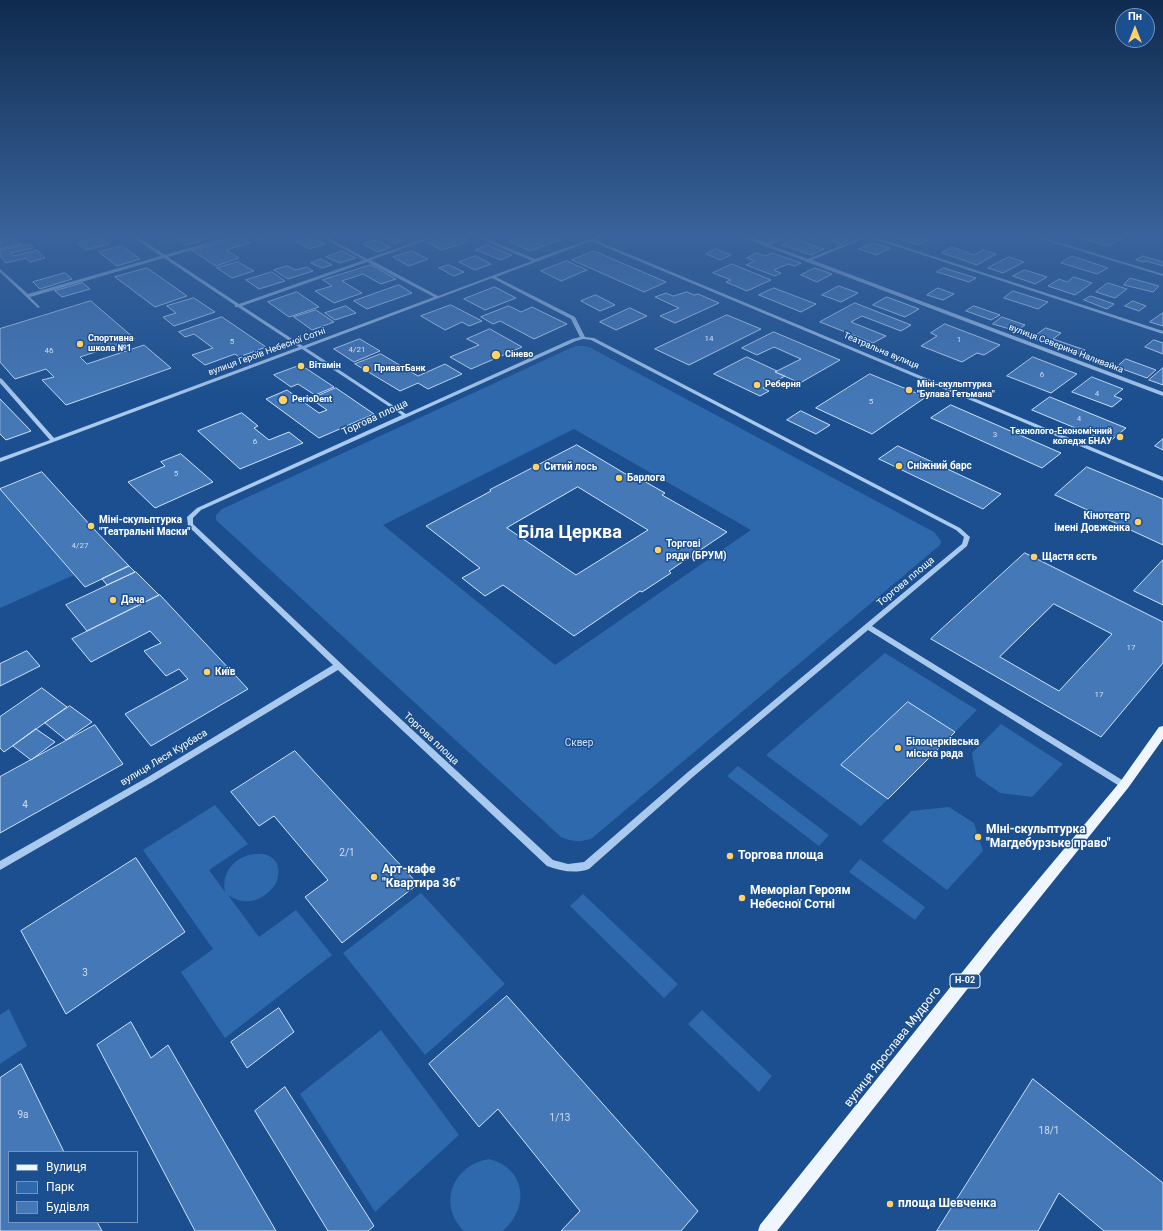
<!DOCTYPE html>
<meta charset="utf-8">
<style>
body{margin:0}
#map{position:relative;width:1163px;height:1231px;overflow:hidden;background:#1b4f8f;font-family:Roboto,sans-serif}
canvas{display:block}
.legend{position:absolute;left:8px;top:1151px;width:130px;height:72px;box-sizing:border-box;background:#1b4f8f;border:1px solid #7695bc;margin:0;padding:5px 7px;list-style:none;font-size:12px;color:#fff}
.legend li{display:flex;align-items:center;gap:8px;height:20px}
.legend b{width:20px;border:1px solid #7695bc}
.north{position:absolute;left:1115px;top:8px;width:40px;height:40px;box-sizing:border-box;background:#1b4f8f;border:1px solid #7695bc;border-radius:50%;rotate:0deg;font-size:11px;font-weight:700;line-height:16px;text-align:center;color:#fff}
.north::after{content:'';display:block;margin:auto;width:14px;height:18px;background:#ffd166;clip-path:polygon(50% 0,100% 100%,50% 72%,0 100%)}
</style>
<div id="map">
<canvas width="1163" height="1231"></canvas>
<ul class="legend">
<li><b style="height:5px;background:#f0f6ff"></b>Вулиця</li>
<li><b style="height:11px;background:#2e69ad"></b>Парк</li>
<li><b style="height:11px;background:#4478b7"></b>Будівля</li>
</ul>
<div class="north">Пн</div>
</div>
<script>
const ctx = document.querySelector('canvas').getContext('2d');
ctx.lineJoin = 'round';
function fillPath(path, color) { ctx.fillStyle = color; ctx.fill(path, 'evenodd'); }
function strokePath(path, color, width, dash) { ctx.strokeStyle = color; ctx.lineWidth = width; ctx.lineCap = dash ? 'butt' : 'round'; ctx.setLineDash(dash || []); ctx.stroke(path); }
function label(font, color, halo, rows, align = 'center') {
  ctx.font = font + ' Roboto,sans-serif'; ctx.lineWidth = 3; ctx.setLineDash([]); ctx.textBaseline = 'middle'; ctx.strokeStyle = halo; ctx.fillStyle = color; for (const [text, x, y, turn = 0] of rows) {
    ctx.save(); ctx.translate(x, y); ctx.rotate((+turn || 0) * Math.PI / 180); ctx.textAlign = isNaN(turn) ? turn : align; if (halo) ctx.strokeText(text, 0, 0); ctx.fillText(text, 0, 0); ctx.restore();
  }
}
fillPath(new Path2D(`
 M575 346H585L591 348 934 532 941 541 940 545 591 839C579 842 572 842 561 837L216 520V515L222 509ZM574 429 751 530 555 665 383 525Z
 M0 489 74 575 0 608Z
 M885 653 977 710 955 732 908 702 841 765 888 799 861 826 766 755Z
 M1001 724 1063 764 1032 797 1000 793 976 776 972 753Z
 M738 766 829 835 819 846 727 776Z
 M215 805 248 844 209 870 225 892C217 849 285 840 278 876 277 885 270 892 262 897 250 904 239 902 228 895L259 937 296 910 332 955 225 1038 181 972 213 949 143 850Z
 M949 807 974 823 983 851 947 890 882 841 911 811Z
 M860 859 925 907 915 920 849 872Z
 M421 893 505 984 425 1055 343 953Z
 M583 894 678 984 664 998 570 906Z
 M9 1009 27 1046 0 1064V1015Z
 M702 1010 772 1076 759 1092 688 1024Z
 M381 1030 459 1135 375 1212 300 1094Z
 M489 1159C526 1168 530 1207 503 1231H464C437 1204 453 1165 489 1159Z`), '#2e69ad');
const building = new Path2D(`
 M11 234 21 244 0 249V237Z
 M59 234H84L65 239Z
 M169 234H208L214 237 186 245Z
 M251 234H283L260 240Z
 M394 234 405 240 395 244 383 238Z
 M456 234 470 241 442 250 428 243Z
 M528 234H575L530 251 509 241Z
 M756 234H781L770 239Z
 M798 234H823L813 239Z
 M910 234 928 240 918 245 888 235Z
 M1068 234H1131L1108 246Z
 M839 236 850 239 840 244 830 240Z
 M100 237 109 244 86 250 77 243Z
 M240 237 250 243 226 250 239 258 216 266 193 251Z
 M311 237 325 244 310 249 296 242Z
 M795 239 824 249 811 255 782 245Z
 M375 240 391 247 378 252 363 244Z
 M872 243 890 248 877 255 859 249Z
 M30 244 33 248 11 253 14 256 37 250 45 258 30 262 26 258 6 263 0 256V251Z
 M487 245 512 255 501 260 476 250Z
 M122 246 140 259 117 266 99 252Z
 M952 247 974 255 983 250 996 254 977 265 942 253Z
 M716 249 731 255 720 260 706 254Z
 M342 251 356 258 340 263 326 257Z
 M412 251 428 259 409 266 393 257Z
 M594 251 666 282 644 292 572 260Z
 M757 253 765 256 772 253 801 263 795 266 788 264 774 270 781 273 775 276 746 265 755 261 747 258Z
 M476 256 491 264 475 270 459 262Z
 M1072 256 1108 268 1097 274 1061 263Z
 M1143 256 1163 262V266L1146 261 1143 262 1136 260Z
 M1009 257 1024 262 1003 273 988 268Z
 M321 259 332 265 322 268 311 263Z
 M567 261 587 270 561 281 541 271Z
 M238 262 254 271 232 278 217 268Z
 M732 264 771 280 747 291 726 282 731 280 713 273Z
 M371 265 396 279 381 284 363 274 342 281 362 293 334 303 315 291 332 286 323 280Z
 M449 265 464 272 454 276 439 268Z
 M288 266 295 270 307 267 313 271 288 279 274 270Z
 M147 268 187 296 155 307 115 277Z
 M815 268 832 274 817 282 801 275Z
 M944 268 976 278 969 282 937 272Z
 M1025 270 1047 277 1035 284 1013 276Z
 M272 272 285 281 259 289 246 280Z
 M65 273 72 279 40 289 33 282Z
 M1074 277 1092 283 1075 295 1048 286 1059 279 1067 282Z
 M1130 278 1159 286 1153 292 1124 285Z
 M83 283 90 289 62 297 55 291Z
 M1108 283 1127 289 1115 298 1096 292Z
 M399 285 412 293 367 309 354 301Z
 M839 286 858 293 841 302 822 295Z
 M495 287 516 298 485 310 464 299Z
 M774 288 816 304 801 312 759 295Z
 M938 288 954 294 943 300 927 295Z
 M1013 291 1048 302 1038 309 1004 298Z
 M297 292 319 307 289 317 268 302Z
 M687 292 694 295 698 294 719 303 675 323 660 316 679 308 655 297 666 293 673 296Z
 M596 295 615 305 600 311 581 301Z
 M1091 296 1114 304 1107 309 1084 300Z
 M887 297 919 309 905 317 873 305Z
 M194 298 215 312 174 326 163 317 176 313 167 306Z
 M91 301 135 339 80 357 87 364 144 345 171 368 66 405 42 380 54 377 46 369 15 379 0 362V329Z
 M1133 301 1146 306 1139 311 1125 306Z
 M855 303 911 325 901 331 862 316 851 322 886 336 873 343 820 322Z
 M451 305 482 321 469 326 462 322 445 330 421 316Z
 M346 306 356 313 335 320 325 313Z
 M509 306 521 312 532 307 567 324 534 339 500 321 493 324 481 317Z
 M974 306 1000 315 991 320 966 311Z
 M630 308 647 316 616 330 600 322Z
 M316 310 334 322 312 330 294 317Z
 M1163 313V326L1150 322Z
 M727 315 761 329 689 365 655 349Z
 M222 317 266 347 239 357 235 354 205 365 192 355 213 348 194 334 185 337 179 332Z
 M1002 317 1025 325 1016 331 993 324Z
 M945 324 1000 345 984 355 977 353 962 362 921 346 937 336 931 333Z
 M1046 328 1061 333 1053 339 1085 350 1080 354 1032 338Z
 M490 329 522 347 471 369 450 357 479 345 467 339Z
 M774 332 840 360 800 383 775 372 801 359 774 347 757 355 742 348Z
 M360 339 380 351 354 362 334 349Z
 M1154 340 1163 343V354L1145 347Z
 M381 354 418 376 445 364 462 374 428 389 418 383 400 391 355 364Z
 M747 357 777 371 775 372 785 376 763 388 769 391 760 396 714 374Z
 M1033 357 1077 374 1051 393 1007 376Z
 M1126 359 1156 370 1147 378 1117 367Z
 M301 365 334 387 315 395 298 384 291 387 274 375Z
 M1163 368V385L1149 380Z
 M870 374 926 397 872 434 816 408Z
 M1092 377 1123 389 1114 396 1122 399 1112 407 1072 392Z
 M336 388 374 414 319 438 266 399 287 390 319 413 327 410 311 399Z
 M1050 397 1126 428 1109 442 1032 410Z
 M0 399 31 431 6 440 0 434Z
 M951 405 1061 453 1042 468 931 418Z
 M801 411 830 425 816 434 787 420Z
 M242 413 258 426 254 428 269 440 289 432 303 443 240 469 198 431Z
 M1163 439V450L1155 446Z
 M577 445 634 479 637 477 665 493 662 495 727 532 669 571 671 573 642 592 640 591 574 636 503 585 485 596 462 578 480 568 426 526 491 491 490 490ZM578 487 648 530 576 575 507 528Z
 M898 446 1001 494 983 509 879 459Z
 M181 454 213 482 155 508 128 482 165 466 161 462Z
 M1087 467 1163 499V545L1055 495Z
 M42 472 91 526 129 566 85 587 0 489Z
 M1025 553 1163 622V663L1101 737 931 639ZM1054 604 1112 634 1059 691 1000 657Z
 M1163 560V605L1134 591Z
 M129 566 135 572 107 585 102 579Z
 M136 572 159 595 87 631 66 605Z
 M160 595 248 689 151 746 125 714 188 679 179 669 166 676 144 651 161 643 150 631 91 662 72 639Z
 M27 651 40 666 0 686V664Z
 M42 688 67 707 4 752 0 748V717Z
 M908 702 955 732 888 799 841 765Z
 M70 706 92 722 66 740 45 723Z
 M95 725 123 764 0 833V777Z
 M36 729 55 742 31 760 13 746Z
 M295 751 418 884 342 943 305 897 328 880 274 816 259 826 231 792Z
 M136 858 185 932 66 1014 21 931Z
 M507 996 698 1211 681 1231H561L580 1211 498 1109 479 1127 429 1064Z
 M279 1008 294 1032 247 1068 231 1042Z
 M131 1022 151 1058 168 1045 276 1231H195L97 1045Z
 M21 1064 64 1152H9V1222H97L102 1231H0V1078Z
 M1033 1079 1163 1183V1231H1104L1059 1193 1038 1231H937Z
 M285 1087 374 1226 368 1231H328L255 1111Z`);
fillPath(building, '#4478b7');
strokePath(building, '#cfe3fa', 1);
fillPath(new Path2D(`
 M128 234H133L165 255 239 234H245L168 257 239 304 364 260 316 234H321L367 259 437 234H443L371 260 438 296 532 261 470 234H475L535 259 604 234H609L595 240 1163 477V481L1161 480 591 241 496 277 575 317 585 337 594 338 960 528 970 537 967 546 872 626 1127 783 1128 785 1127 787 1124 788 1121 787 868 630 694 776 589 869C575 874 561 871 547 866L338 670 154 781 0 870V861L148 777 333 665 188 526 187 517 197 508 402 415 302 349 0 462V458L50 440 0 383V378L2 379 54 438 299 347 238 307H235V305L164 258 30 297 40 307 38 308 0 272V269L28 294 161 256ZM367 262 434 297 303 346 242 306ZM492 278 571 319 580 337 572 339 406 414 306 348ZM583 339 591 340 956 530 964 537 962 544 688 772 584 862 568 864 553 860 350 672 193 524V518L201 510 576 341Z
 M736 234H741L766 243 787 234H792L770 245 808 259 864 236 860 234H870L871 236 1163 331V334L868 237 812 260 1163 392V396L765 246Z
 M1025 234H1031L1163 274V276Z`), '#a9c9ee');
fillPath(new Path2D(`
 M1163 726V739L1128 788 1002 945 777 1231H758L760 1225 992 935 1120 782 1159 727Z`), '#f0f6ff');
const sky = ctx.createLinearGradient(0, 0, 0, 406);
sky.addColorStop(0, '#0f2b4f');
sky.addColorStop(0.58, '#39639b');
sky.addColorStop(1, '#39639b00');
ctx.fillStyle = sky;
ctx.fillRect(0, 0, 1163, 406);
for (const [x, y, r, color] of [
 [80,344,4,"#ffd166"],
 [496,355,5,"#ffd166"],
 [301,366,4,"#ffd166"],
 [366,369,4,"#ffd166"],
 [757,385,4,"#ffd166"],
 [909,390,4,"#ffd166"],
 [283,400,5,"#ffd166"],
 [1120,437,4,"#ffd166"],
 [899,466,4,"#ffd166"],
 [536,467,4,"#ffd166"],
 [619,478,4,"#ffd166"],
 [1138,522,4,"#ffd166"],
 [91,526,4,"#ffd166"],
 [658,550,4,"#ffd166"],
 [1034,557,4,"#ffd166"],
 [113,600,4,"#ffd166"],
 [207,672,4,"#ffd166"],
 [898,748,4,"#ffd166"],
 [978,837,4,"#ffd166"],
 [730,856,4,"#ffd166"],
 [374,877,4,"#ffd166"],
 [742,898,4,"#ffd166"],
 [890,1204,4,"#ffd166"]
]) { const dot = new Path2D(); dot.arc(x, y, r, 0, 2 * Math.PI); ctx.fillStyle = color; ctx.fill(dot); strokePath(dot, '#1b4f8f', 1.5); }
label('8px', '#d0dded', null, [
 ["14",709,339],
 ["1",959,340],
 ["5",232,342],
 ["4/21",357,350],
 ["46",49,351],
 ["6",1042,375],
 ["4",1097,394],
 ["5",871,402],
 ["4",1079,419],
 ["3",995,435],
 ["6",255,442],
 ["5",176,474],
 ["4/27",80,546],
 ["17",1131,648],
 ["17",1099,695]
]);
label('bold 9px', '#fff', '#1b4f8f', [
 ["Спортивна",88,339],
 ["школа №1",88,349],
 ["Сінево",505,355],
 ["Вітамін",309,366],
 ["ПриватБанк",374,369],
 ["Реберня",765,385],
 ["Міні-скульптурка",917,385],
 ["\"Булава Гетьмана\"",917,395],
 ["PerioDent",292,400],
 ["Технолого-Економічний",1112,432,"right"],
 ["коледж БНАУ",1112,442,"right"]
], 'left');
label('9px', '#fff', '#1b4f8f', [
 ["вулиця Северина Наливайка",1066,349,21],
 ["Театральна вулиця",881,351,23],
 ["вулиця Героїв Небесної Сотні",267,352,-20]
]);
for (const [x, y, w] of [
 [965,981,30]
]) { const box = new Path2D(); box.roundRect(x - w / 2, y - 7, w, 14, 3); ctx.fillStyle = '#1b4f8f'; ctx.fill(box); strokePath(box, '#fff', 1); }
label('bold 9px', '#fff', null, [
 ["Н-02",965,981]
]);
label('10px', '#fff', '#1b4f8f', [
 ["Торгова площа",375,418,-25],
 ["Торгова площа",906,582,-40],
 ["Торгова площа",431,739,43],
 ["вулиця Леся Курбаса",164,758,-31]
]);
label('bold 10px', '#fff', '#1b4f8f', [
 ["Сніжний барс",907,466],
 ["Ситий лось",544,467],
 ["Барлога",627,478],
 ["Кінотеатр",1130,516,"right"],
 ["імені Довженка",1130,528,"right"],
 ["Міні-скульптурка",99,520],
 ["\"Театральні Маски\"",99,532],
 ["Торгові",666,544],
 ["ряди (БРУМ)",666,556],
 ["Щастя єсть",1042,557],
 ["Дача",121,600],
 ["Київ",215,672],
 ["Білоцерківська",906,742],
 ["міська рада",906,754]
], 'left');
label('10px', '#cfe3fa', '#1b4f8f', [
 ["Сквер",579,743]
]);
label('10px', '#d0dded', null, [
 ["4",25,805],
 ["2/1",347,853],
 ["3",85,973],
 ["9а",23,1115],
 ["1/13",560,1118],
 ["18/1",1049,1131]
]);
label('bold 12px', '#fff', '#1b4f8f', [
 ["Міні-скульптурка",986,830],
 ["\"Магдебурзьке право\"",986,844],
 ["Торгова площа",738,856],
 ["Арт-кафе",382,870],
 ["\"Квартира 36\"",382,884],
 ["Меморіал Героям",750,891],
 ["Небесної Сотні",750,905],
 ["площа Шевченка",898,1204]
], 'left');
label('12px', '#fff', '#1b4f8f', [
 ["вулиця Ярослава Мудрого",893,1047,-52]
]);
label('bold 18px', '#fff', '#1b4f8f', [
 ["Біла Церква",570,533]
]);
</script>
